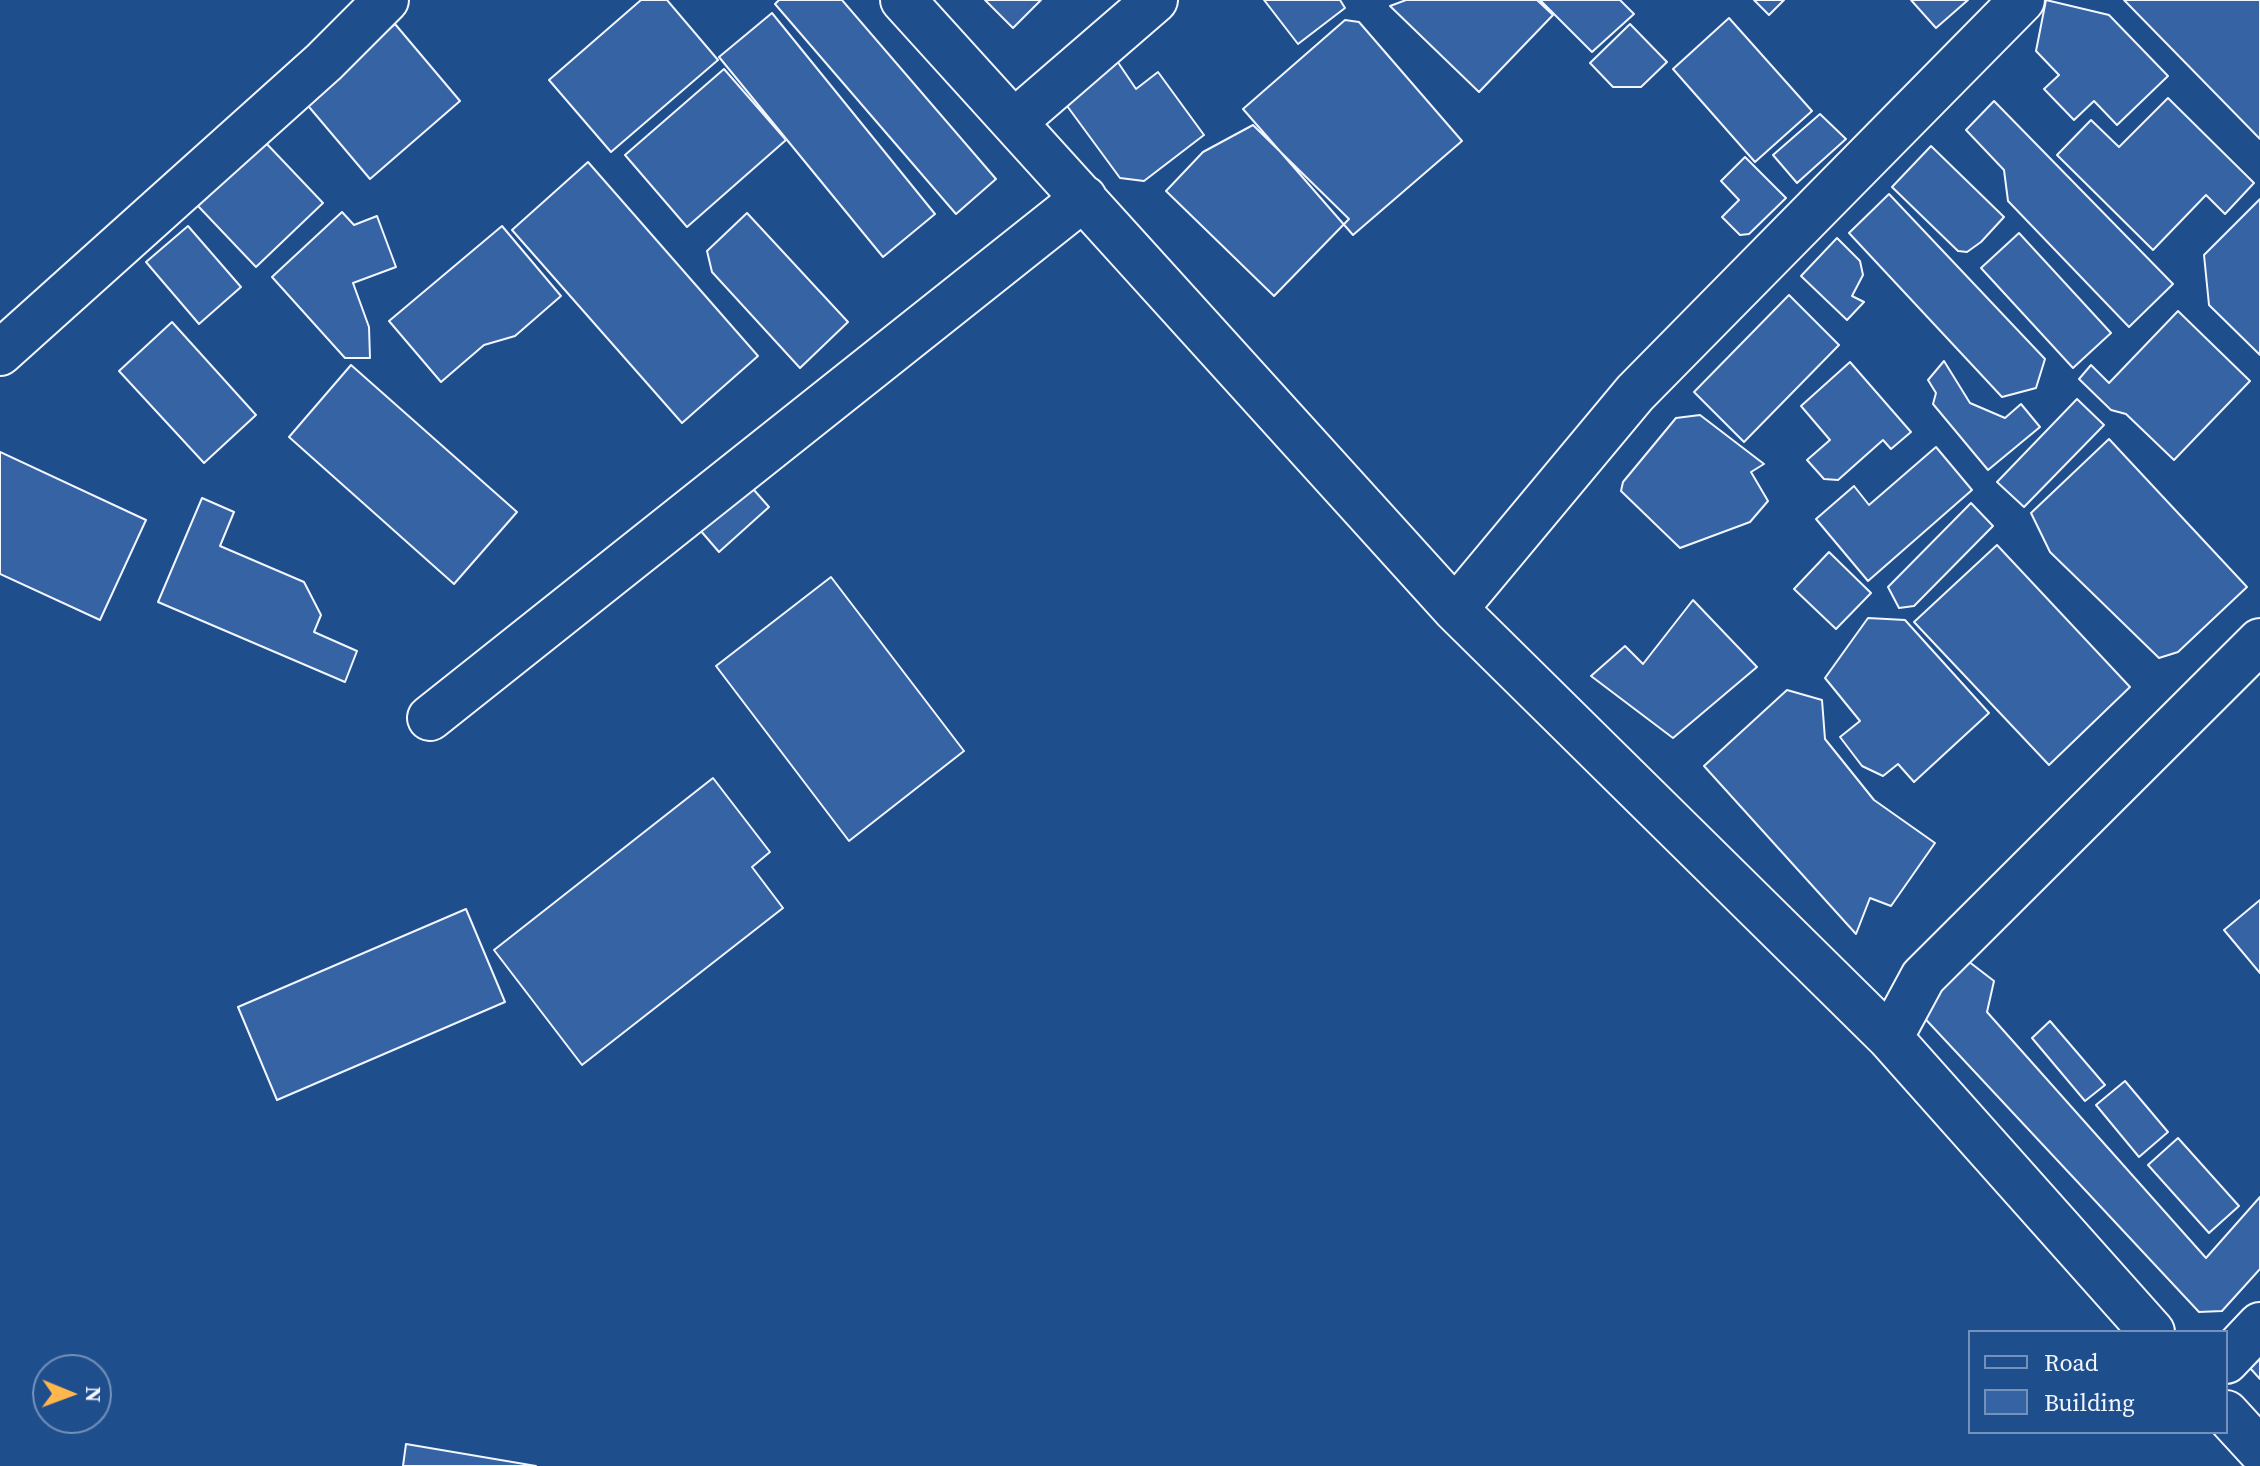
<!DOCTYPE html>
<style>
body{margin:0}
#map{position:relative;width:2260px;height:1466px;overflow:hidden;background:#1f4e8c;font-family:"Source Serif 4",serif}
canvas{display:block}
.legend{position:absolute;left:1968px;top:1330px;width:260px;height:104px;box-sizing:border-box;background:#1f4e8c;border:2px solid #7391ba;margin:0;padding:10px 14px;list-style:none;font-size:24px;color:#f2f6ff}
.legend li{display:flex;align-items:center;gap:16px;height:40px}
.legend b{width:40px;border:2px solid #7391ba}
.north{position:absolute;left:32px;top:1354px;width:80px;height:80px;box-sizing:border-box;background:#1f4e8c;border:2px solid #7391ba;border-radius:50%;rotate:91deg;font-size:22px;font-weight:700;line-height:32px;text-align:center;color:#f2f6ff}
.north::after{content:'';display:block;margin:auto;width:28px;height:36px;background:#ffb74d;clip-path:polygon(50% 0,100% 100%,50% 72%,0 100%)}
</style>
<div id="map">
<canvas width="2260" height="1466"></canvas>
<ul class="legend">
<li><b style="height:10px;background:#1f4e8c"></b>Road</li>
<li><b style="height:22px;background:#3563a3"></b>Building</li>
</ul>
<div class="north">N</div>
</div>
<script>
const ctx = document.querySelector('canvas').getContext('2d');
ctx.lineJoin = 'round';
function fillPath(path, color) { ctx.fillStyle = color; ctx.fill(path, 'evenodd'); }
function strokePath(path, color, width, dash) { ctx.strokeStyle = color; ctx.lineWidth = width; ctx.lineCap = dash ? 'butt' : 'round'; ctx.setLineDash(dash || []); ctx.stroke(path); }
const building = new Path2D(`
 M641 0H667L718 60 611 152 549 80Z
 M779 0H842L996 179 956 214 775 4Z
 M985 0H1041L1013 28Z
 M1264 0H1340L1345 8 1298 44Z
 M1406 0H1537L1553 15 1479 92 1390 6Z
 M1540 0H1620L1634 14 1592 52Z
 M1754 0H1784L1769 15Z
 M1911 0H1968L1936 28Z
 M2046 0 2109 15 2168 76 2117 125 2094 101 2074 120 2044 89 2059 75 2036 51Z
 M2124 0H2260V139Z
 M772 13 935 214 883 257 719 57Z
 M1729 18 1812 111 1755 162 1673 69Z
 M1345 20 1359 22 1462 141 1353 235 1243 109Z
 M395 24 460 101 370 179 304 101Z
 M1630 24 1667 62 1641 87H1613L1590 63Z
 M1113 55 1136 89 1158 72 1204 135 1144 181 1120 178 1059 95Z
 M724 69 786 140 687 227 625 155Z
 M2168 98 2254 183 2225 214 2206 195 2153 250 2057 155 2091 120 2119 147Z
 M1994 101 2173 284 2129 327 2008 201 2004 170 1966 130Z
 M1820 114 1846 139 1797 183 1773 155Z
 M1253 125 1349 219 1274 296 1166 191 1203 152Z
 M265 142 323 203 256 267 198 206Z
 M1931 146 2004 217 1981 242 1967 252 1958 251 1892 187Z
 M1745 157 1786 198 1749 234 1740 235 1722 217 1739 200 1721 181Z
 M588 162 758 356 682 423 512 230Z
 M1889 194 2045 359 2036 388 2002 397 1849 233Z
 M2260 199V355L2209 305 2204 255Z
 M342 212 354 225 377 216 396 267 353 283 369 327 370 358H345L272 277Z
 M747 213 848 322 800 368 712 272 707 251Z
 M188 226 241 287 199 324 146 262Z
 M502 226 561 296 515 336 484 345 441 382 389 321Z
 M2019 233 2111 333 2073 368 1981 268Z
 M1837 238 1860 261 1863 275 1852 296 1864 302 1847 320 1801 276Z
 M1789 295 1839 345 1744 442 1694 392Z
 M2178 311 2250 381 2174 460 2126 414 2111 410 2079 379 2091 365 2109 383Z
 M172 322 256 415 204 463 119 371Z
 M1944 361 1970 403 2005 418 2021 404 2040 427 1988 470 1933 404 1936 393 1928 380Z
 M1850 362 1911 432 1891 449 1883 440 1838 480 1824 479 1807 460 1830 440 1801 406Z
 M351 365 517 512 454 584 289 437Z
 M2077 399 2104 425 2024 507 1997 482Z
 M1700 415 1764 464 1751 472 1768 501 1750 522 1680 548 1621 491 1623 482 1676 418Z
 M2109 439 2247 587 2178 652 2159 658 2050 552 2031 513Z
 M1936 447 1972 490 1868 581 1816 519 1854 486 1869 505Z
 M0 452 146 520 100 620 0 574Z
 M731 464 769 507 719 552 681 508Z
 M202 498 234 512 220 546 304 582 321 615 314 632 357 651 345 682 158 602Z
 M1971 503 1993 526 1914 606 1899 608 1888 587Z
 M1997 545 2130 687 2049 765 1914 622Z
 M1829 552 1871 593 1836 629 1794 589Z
 M831 577 964 751 849 841 716 666Z
 M1693 600 1757 667 1673 738 1591 676 1625 646 1643 664Z
 M1868 618 1905 620 1989 713 1914 782 1898 764 1883 776 1862 766 1840 737 1860 721 1825 678Z
 M1787 690 1822 700 1825 739 1874 800 1935 843 1891 906 1870 898 1856 934 1704 766Z
 M713 778 770 852 752 867 783 908 582 1065 494 950Z
 M2260 900V973L2224 930Z
 M466 909 505 1002 277 1100 238 1007Z
 M1968 961 1994 981 1987 1012 2206 1258 2260 1197V1269L2222 1311 2199 1312 1916 1009Z
 M2050 1021 2105 1085 2085 1101 2032 1038Z
 M2125 1081 2168 1132 2139 1157 2096 1105Z
 M2178 1138 2239 1206 2209 1233 2148 1165Z
 M2260 1359V1379L2250 1368Z
 M406 1444 536 1466H403Z`);
fillPath(building, '#3563a3');
strokePath(building, '#f2f6ff', 2);
const minor = new Path2D(`
 M903 0 1455 609 1890 1038 2152 1332
 M1014 122 1155 0
 M0 353 324 62 386 0
 M1455 609 1635 393 2022 0
 M430 718 1084 198
 M1890 1038 1923 977 2260 641
 M2226 1361 2260 1325
 M2226 1413 2260 1450`);
strokePath(minor, '#f2f6ff', 48);
strokePath(minor, '#1f4e8c', 44);
</script>
